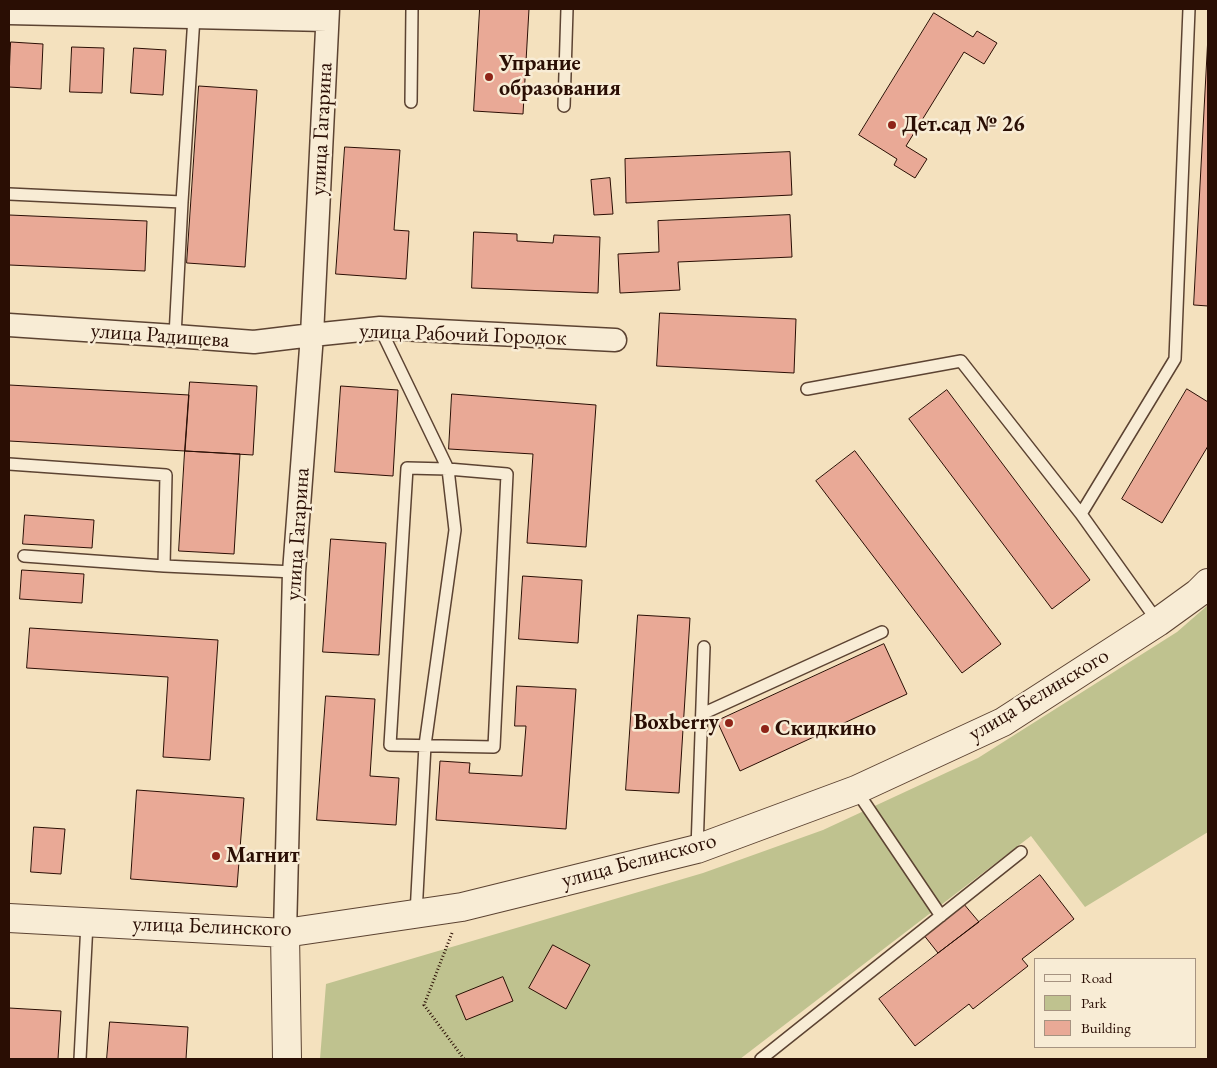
<!DOCTYPE html>
<meta charset="utf-8">
<style>
body{margin:0}
#map{position:relative;width:1217px;height:1068px;overflow:hidden;background:#f4e1be;font-family:"EB Garamond",serif}
canvas{display:block}
.frame{position:absolute;inset:0;border:10px solid #2a0e04;pointer-events:none}
.legend{position:absolute;left:1034px;top:958px;width:162px;height:90px;box-sizing:border-box;background:#f8ecd5;border:1px solid #a69381;margin:0;padding:6px 9px;list-style:none;font-size:15px;color:#2a0e04}
.legend li{display:flex;align-items:center;gap:10px;height:25px}
.legend b{width:25px;border:1px solid #a69381}
</style>
<div id="map">
<canvas width="1217" height="1068"></canvas>
<div class="frame"></div>
<ul class="legend">
<li><b style="height:6px;background:#f8ecd5"></b>Road</li>
<li><b style="height:14px;background:#bfc28f"></b>Park</li>
<li><b style="height:14px;background:#e9a996"></b>Building</li>
</ul>
</div>
<script>
const ctx = document.querySelector('canvas').getContext('2d');
ctx.lineJoin = 'round';
function fillPath(path, color) { ctx.fillStyle = color; ctx.fill(path, 'evenodd'); }
function strokePath(path, color, width, dash) { ctx.strokeStyle = color; ctx.lineWidth = width; ctx.lineCap = dash ? 'butt' : 'round'; ctx.setLineDash(dash || []); ctx.stroke(path); }
function label(font, color, halo, rows, align = 'center') {
  ctx.font = font + ' "EB Garamond",serif'; ctx.lineWidth = 5; ctx.setLineDash([]); ctx.textBaseline = 'middle'; ctx.strokeStyle = halo; ctx.fillStyle = color; for (const [text, x, y, turn = 0] of rows) {
    ctx.save(); ctx.translate(x, y); ctx.rotate((+turn || 0) * Math.PI / 180); ctx.textAlign = isNaN(turn) ? turn : align; if (halo) ctx.strokeText(text, 0, 0); ctx.fillText(text, 0, 0); ctx.restore();
  }
}
fillPath(new Path2D(`
 M1208 605V832L1085 907 1031 836 740 1059H320L326 984 703 873 823 830 978 758 1177 632Z`), '#bfc28f');
const building = new Path2D(`
 M480 9H529L523 114 474 111Z
 M934 13 973 37 977 31 997 43 984 64 964 52 906 146 927 159 915 178 894 165 897 159 859 135Z
 M1208 36V306L1194 305Z
 M11 42 43 44 41 89 9 87Z
 M72 47 104 48 102 93 70 92Z
 M134 48 166 50 163 95 131 93Z
 M199 86 257 90 245 267 187 263Z
 M345 147 400 150 394 230 409 231 406 279 336 274Z
 M790 152 792 195 626 203 625 159Z
 M610 178 613 214 594 215 591 180Z
 M9 215 147 221 145 271 9 265Z
 M790 215 792 257 678 262 680 290 620 293 618 254 659 252 658 221Z
 M474 232 517 234V241L553 243 554 235 600 237 598 293 472 288Z
 M660 313 796 319 794 373 657 366Z
 M190 382 257 386 253 455 185 451Z
 M9 385 189 395 185 451 9 441Z
 M341 386 398 390 393 476 335 472Z
 M1187 389 1208 402V446L1162 523 1122 499Z
 M947 390 1090 580 1052 609 909 419Z
 M452 394 596 405 586 547 527 543 533 454 449 449Z
 M185 451 240 454 234 554 179 551Z
 M855 451 1001 644 962 673 816 481Z
 M25 515 94 520 92 548 23 544Z
 M331 539 386 543 379 655 323 652Z
 M22 570 84 574 82 603 20 599Z
 M523 576 582 580 578 643 519 639Z
 M638 615 690 618 679 793 626 790Z
 M30 628 218 640 210 760 163 757 168 677 27 668Z
 M884 644 907 694 740 771 717 721Z
 M517 686 576 689 566 829 436 820 440 761 470 763 469 773 522 776 526 726H515Z
 M326 696 375 699 370 776 399 778 396 825 317 820Z
 M137 790 244 798 237 887 131 879Z
 M34 827 65 829 61 874 31 872Z
 M1040 875 1074 919 1022 959 1028 966 973 1009 969 1004 915 1046 879 999Z
 M963 903 979 922 938 953 923 934Z
 M553 945 590 965 566 1009 529 988Z
 M503 977 513 1001 466 1020 456 996Z
 M9 1008 61 1011 58 1059H9Z
 M110 1022 188 1027 186 1059H107Z`);
fillPath(building, '#e9a996');
strokePath(building, '#2a0e04', 1);
const service = new Path2D(`
 M411 102 412 9
 M564 106 567 9
 M9 194 182 202
 M380 328 448 469 507 474 494 747 390 745 407 468 448 469 455 530 425 745 416 914
 M175 336 182 202 194 17
 M807 389 961 361 1081 514 1158 622
 M9 464 166 475 164 566
 M1081 514 1175 359 1189 9
 M24 556 164 566 294 572
 M702 714 882 632
 M856 790 941 916
 M697 849 704 647
 M80 1059 87 923
 M761 1059 1021 852`);
const minor = new Path2D(`
 M9 13 327 20
 M9 325 175 336 254 342 312 335 380 328 615 340
 M285 933 294 572 312 335 328 9`);
const tertiary = new Path2D(`
 M9 918 285 933 462 907 697 849 856 790 1003 722 1158 622 1198 593 1208 583
 M285 933 287 1059`);
strokePath(service, '#5c4332', 14);
strokePath(minor, '#5c4332', 25);
strokePath(tertiary, '#5c4332', 30);
strokePath(new Path2D(`
 M452 933 424 1005 464 1059`), '#2a0e04', 3, [1, 2.5]);
strokePath(service, '#f8ecd5', 11);
strokePath(minor, '#f8ecd5', 22);
strokePath(tertiary, '#f8ecd5', 28);
for (const [x, y, r, color] of [
 [489,77,5,"#8f2418"],
 [892,125,5,"#8f2418"],
 [729,723,5,"#8f2418"],
 [765,729,5,"#8f2418"],
 [216,856,5,"#8f2418"]
]) { const dot = new Path2D(); dot.arc(x, y, r, 0, 2 * Math.PI); ctx.fillStyle = color; ctx.fill(dot); strokePath(dot, '#f8ecd5', 2); }
label('bold 22px', '#2a0e04', '#f8ecd5', [
 ["Упрание",499,64],
 ["образования",499,89],
 ["Дет.сад № 26",902,125],
 ["Boxberry",719,723,"right"],
 ["Скидкино",775,729],
 ["Магнит",226,856]
], 'left');
label('22px', '#2a0e04', '#f8ecd5', [
 ["улица Гагарина",322,129,-87],
 ["улица Рабочий Городок",463,335,2],
 ["улица Радищева",160,336,4],
 ["улица Гагарина",298,534,-86],
 ["улица Белинского",1039,695,-31],
 ["улица Белинского",639,861,-15],
 ["улица Белинского",212,927,2]
]);
</script>
